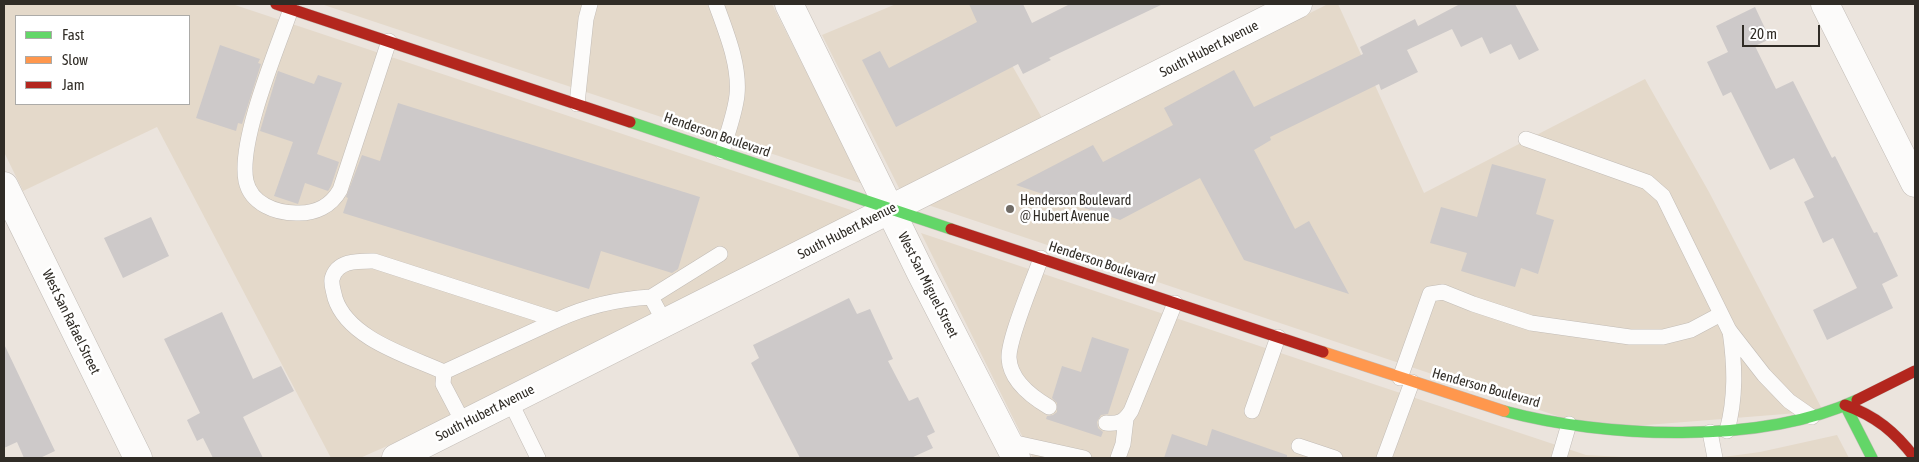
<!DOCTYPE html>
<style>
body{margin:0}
#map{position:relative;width:1919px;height:462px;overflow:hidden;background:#ebe4dd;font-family:"Asap Condensed",sans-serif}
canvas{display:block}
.frame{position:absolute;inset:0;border:5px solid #302c26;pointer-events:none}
.legend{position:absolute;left:15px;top:15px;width:175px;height:90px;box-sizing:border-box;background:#fff;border:1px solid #acaba8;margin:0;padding:6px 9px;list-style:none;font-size:15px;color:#302c26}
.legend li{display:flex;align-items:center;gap:10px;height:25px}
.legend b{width:25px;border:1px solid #acaba8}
.scale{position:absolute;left:1742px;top:25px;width:78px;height:22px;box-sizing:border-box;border:2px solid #302c26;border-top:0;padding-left:6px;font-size:15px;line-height:18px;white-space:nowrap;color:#302c26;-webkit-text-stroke:4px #fff;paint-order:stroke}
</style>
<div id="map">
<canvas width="1919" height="462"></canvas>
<div class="frame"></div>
<ul class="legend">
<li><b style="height:6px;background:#63d668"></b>Fast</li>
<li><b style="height:6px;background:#ff974d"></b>Slow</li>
<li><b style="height:6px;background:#b3261e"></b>Jam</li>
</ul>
<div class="scale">20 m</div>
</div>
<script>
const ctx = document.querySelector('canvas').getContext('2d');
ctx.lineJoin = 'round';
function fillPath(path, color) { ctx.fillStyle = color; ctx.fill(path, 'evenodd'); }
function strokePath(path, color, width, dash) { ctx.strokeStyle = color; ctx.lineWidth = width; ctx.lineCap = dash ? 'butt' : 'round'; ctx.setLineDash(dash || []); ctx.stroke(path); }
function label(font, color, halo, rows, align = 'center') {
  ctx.font = font + ' "Asap Condensed",sans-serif'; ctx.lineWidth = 5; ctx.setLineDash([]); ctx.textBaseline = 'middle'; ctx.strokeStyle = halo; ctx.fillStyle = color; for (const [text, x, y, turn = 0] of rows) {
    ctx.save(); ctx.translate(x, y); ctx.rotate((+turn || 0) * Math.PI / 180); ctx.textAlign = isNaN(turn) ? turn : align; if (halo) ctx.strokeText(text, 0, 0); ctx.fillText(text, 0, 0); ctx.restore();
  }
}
fillPath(new Path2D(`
 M4 4H232L857 212 421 431 360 458H331L157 127 23 191 4 152ZM16 16H189V104H16Z
 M321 4H772L863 184Z
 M896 4H977L1042 118 900 190 822 35Z
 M1328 4H1338L1424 193 1645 79 1709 192 1823 411 1596 429 928 205Z
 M921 233 1586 455 1642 458H1033Z
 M1837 435 1849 458H1716L1760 452Z`), '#e4d9ca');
fillPath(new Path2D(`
 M969 4H1023L1032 23 1070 4H1163L1049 58 1051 60 1023 74 1018 64 896 127 862 60 880 51 889 68 977 22Z
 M1460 4H1515L1539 50 1519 60 1511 44 1490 54 1482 37 1461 47 1452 29 1407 50 1418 72 1381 90 1379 84 1270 137 1271 140 1254 150 1295 229 1309 221 1349 294 1244 260 1200 178 1120 220 1016 185 1093 145 1103 162 1173 125 1164 108 1234 70 1254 107 1363 54 1360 47 1415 19 1418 26Z
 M1755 7 1770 39 1755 46 1776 89 1793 81 1832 158 1835 156 1874 233 1877 232 1898 276 1882 284 1893 308 1827 340 1813 310 1857 288 1833 238 1823 243 1804 202 1814 197 1794 158 1770 170 1731 92 1723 96 1707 62 1728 52 1716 26Z
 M220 45 260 59 258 63 261 64 242 124 238 123 236 131 196 118Z
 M278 71 314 84 318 75 342 83 317 154 339 162 331 186 328 191 305 183 298 204 274 196 293 142 260 131Z
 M398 103 700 197 678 269 672 273 601 251 589 289 343 213 348 198 346 197 362 155 380 161Z
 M1492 164 1546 179 1536 214 1554 220 1538 274 1521 268 1515 287 1461 271 1467 253 1430 243 1441 207 1477 217Z
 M151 217 169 256 123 278 104 238Z
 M849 298 857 314 870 309 893 359 888 361 909 401 918 397 935 432 927 436 933 448 911 458H800L751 363 759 358 753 345Z
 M222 312 253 379 281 366 294 391 243 417 263 458H213L203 438 197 441 187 420 200 413 164 339Z
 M1092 337 1129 349 1108 414 1101 415 1097 422 1098 428 1103 432 1101 437 1046 419 1047 416 1053 415 1057 412V403L1052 398 1062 366 1081 372Z
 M4 344 55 451 40 458H24L17 442 4 448Z
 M1212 429 1287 455V458H1164L1172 434 1207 446Z`), '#cdc9c9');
const lane = new Path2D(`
 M716 4C726 32 740 65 737 95 735 114 727 134 722 152
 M291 9C277 49 238 141 246 181 251 204 276 213 296 213 315 214 331 206 340 190L389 41
 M577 104 586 19 590 4
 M1526 139 1647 182 1663 196 1729 330 1764 375 1789 401 1812 417
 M1041 258C1034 279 1008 339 1009 358 1010 380 1032 397 1049 407
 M557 320 374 261C358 261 337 260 332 279 331 286 334 292 335 298 348 339 409 356 444 372L557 320C587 306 617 299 651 297
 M665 323 651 297 720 254
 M444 372 443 384 464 424
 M1400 378 1430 294 1443 292 1473 304 1531 323 1630 337H1663L1691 330 1721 314
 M510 401 538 458
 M1252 411 1278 337
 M1106 423C1119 424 1124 422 1131 411L1175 303
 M1727 431C1736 397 1735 366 1730 331
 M1710 432 1715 458
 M1007 441 1084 458
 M1299 446 1335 458
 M1118 458 1123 444 1126 419
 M1384 458 1412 382
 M1559 458 1569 424`);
const street = new Path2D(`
 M789 4 921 273 1016 458
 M1825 4 1915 183
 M4 186 138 458
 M396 458 1298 4`);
const fast = new Path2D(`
 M630 122 951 229
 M1845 405 1872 458
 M1504 411C1604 438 1761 445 1857 400`);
const slow = new Path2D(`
 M1323 352 1504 411`);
const jam = new Path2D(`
 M276 4 630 122
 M951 229 1323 352
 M1857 400 1915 371
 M1845 405C1876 416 1895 432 1915 458`);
strokePath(lane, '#c2bcb6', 16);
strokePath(street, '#c2bcb6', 29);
strokePath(fast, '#c2bcb6', 12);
strokePath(slow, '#c2bcb6', 12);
strokePath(jam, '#c2bcb6', 12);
strokePath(lane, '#fcfbfa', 15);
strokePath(street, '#fcfbfa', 28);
strokePath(fast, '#63d668', 11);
strokePath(slow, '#ff974d', 11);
strokePath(jam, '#b3261e', 11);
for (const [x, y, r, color] of [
 [1010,209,5,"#716c66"]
]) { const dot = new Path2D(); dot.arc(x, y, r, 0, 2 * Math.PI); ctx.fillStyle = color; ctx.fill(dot); strokePath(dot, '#fff', 2); }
label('14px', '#302c26', '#fff', [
 ["South Hubert Avenue",1209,49,-27],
 ["Henderson Boulevard",717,135,19],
 ["South Hubert Avenue",847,231,-27],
 ["Henderson Boulevard",1102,263,18],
 ["West San Miguel Street",928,285,63],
 ["West San Rafael Street",71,322,64],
 ["Henderson Boulevard",1486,388,16],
 ["South Hubert Avenue",485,413,-27]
]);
label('14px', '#302c26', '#fff', [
 ["Henderson Boulevard",1020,201],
 ["@ Hubert Avenue",1020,217]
], 'left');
</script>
